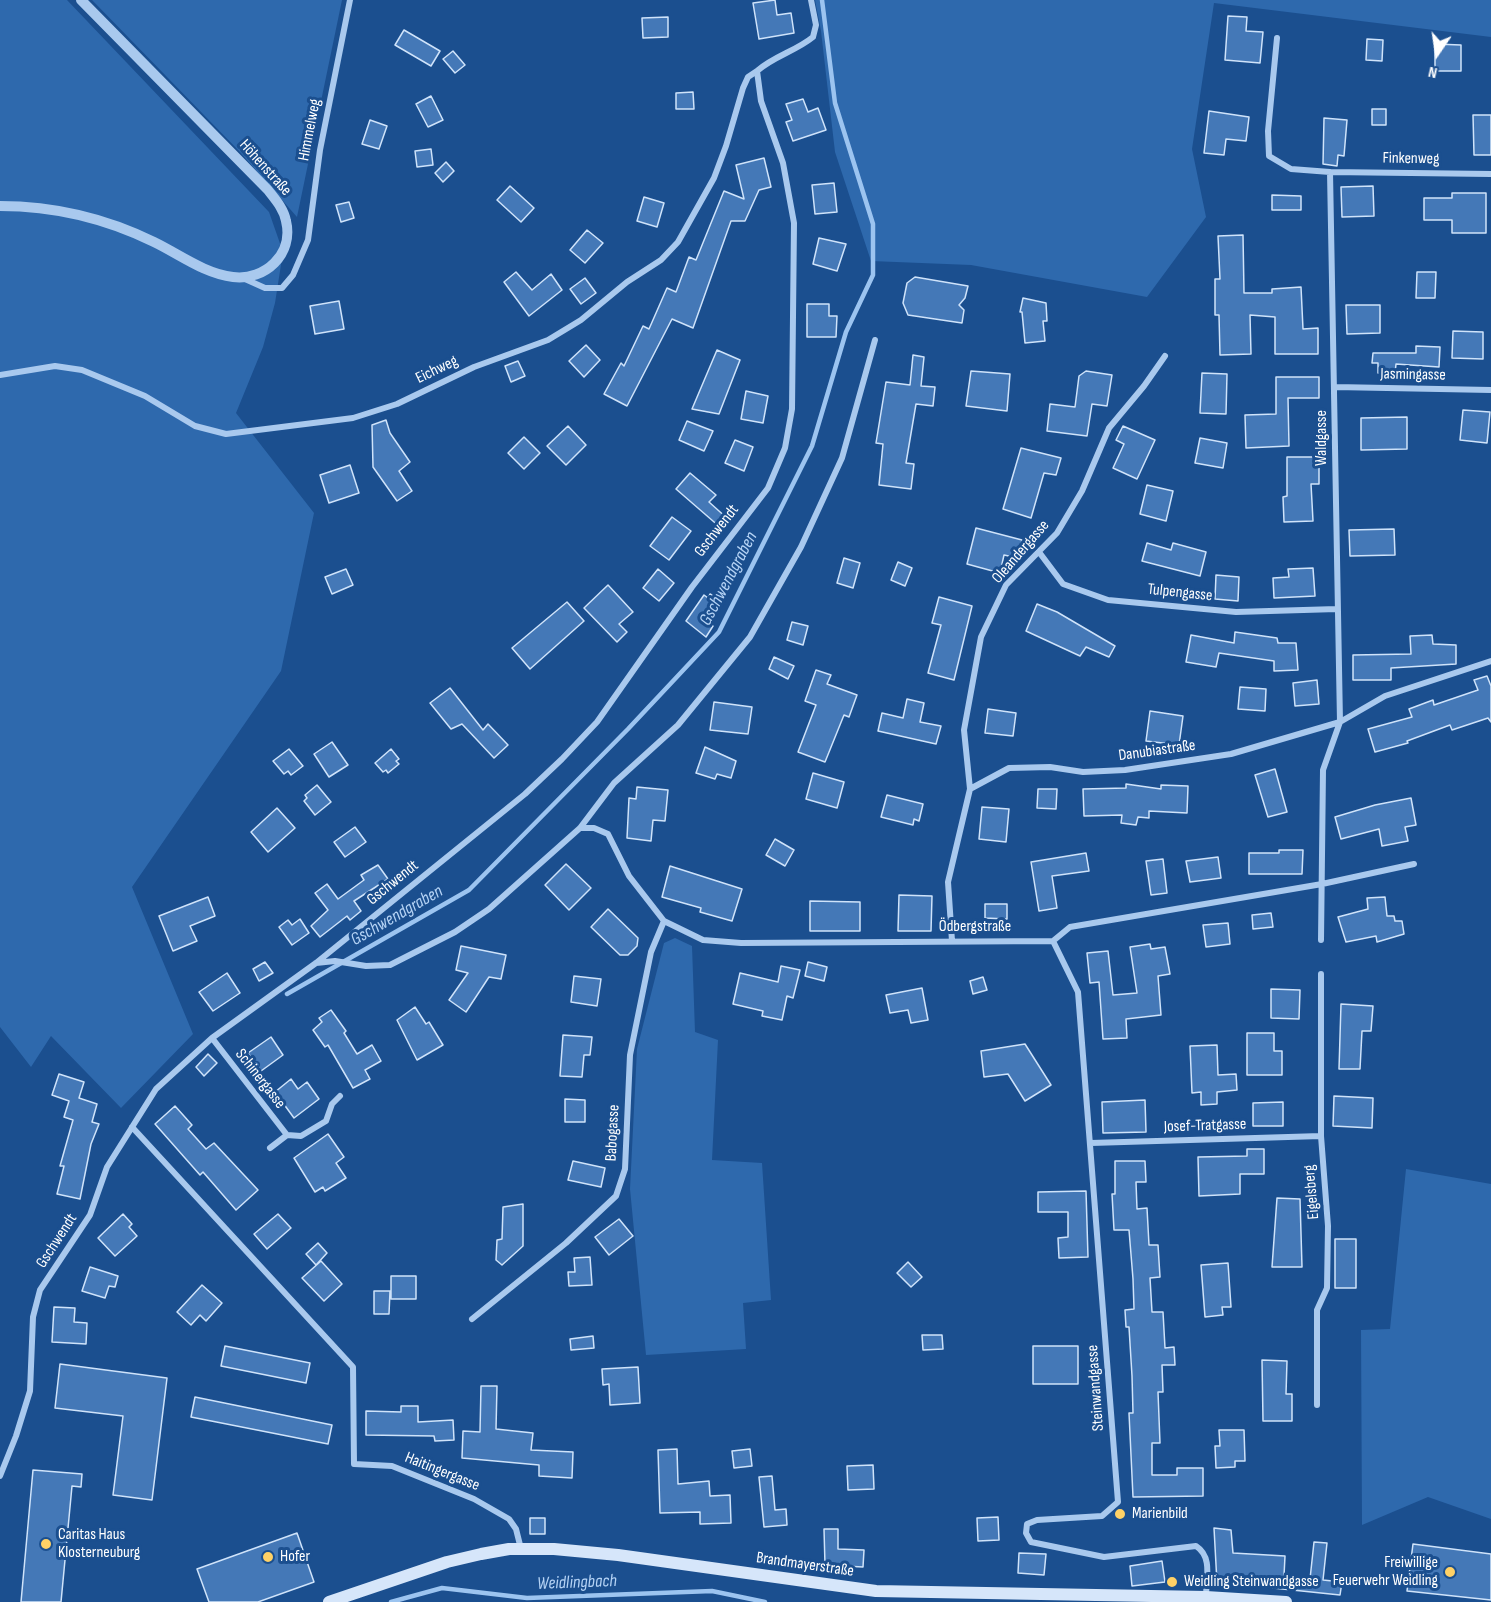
<!DOCTYPE html>
<meta charset="utf-8">
<style>
body{margin:0}
#map{position:relative;width:1491px;height:1602px;overflow:hidden;background:#1b4f8f;font-family:"Sofia Sans Condensed",sans-serif}
canvas{display:block}
.north{position:absolute;left:1407px;top:24px;width:60px;height:60px;-webkit-text-stroke:4px #1b4f8f;paint-order:stroke;rotate:193deg;font-size:16px;font-weight:700;line-height:24px;text-align:center;color:#fff}
.north::after{content:'';display:block;margin:auto;width:21px;height:27px;background:#fff;clip-path:polygon(50% 0,100% 100%,50% 72%,0 100%)}
</style>
<div id="map">
<canvas width="1491" height="1602"></canvas>
<div class="north">N</div>
</div>
<script>
const ctx = document.querySelector('canvas').getContext('2d');
ctx.lineJoin = 'round';
function fillPath(path, color) { ctx.fillStyle = color; ctx.fill(path, 'evenodd'); }
function strokePath(path, color, width, dash) { ctx.strokeStyle = color; ctx.lineWidth = width; ctx.lineCap = dash ? 'butt' : 'round'; ctx.setLineDash(dash || []); ctx.stroke(path); }
function label(font, color, halo, rows, align = 'center') {
  ctx.font = font + ' "Sofia Sans Condensed",sans-serif'; ctx.lineWidth = 6; ctx.setLineDash([]); ctx.textBaseline = 'middle'; ctx.strokeStyle = halo; ctx.fillStyle = color; for (const [text, x, y, turn = 0] of rows) {
    ctx.save(); ctx.translate(x, y); ctx.rotate((+turn || 0) * Math.PI / 180); ctx.textAlign = isNaN(turn) ? turn : align; if (halo) ctx.strokeText(text, 0, 0); ctx.fillText(text, 0, 0); ctx.restore();
  }
}
fillPath(new Path2D(`
 M0 0H67L269 212 283 252 275 303 263 347 236 413 314 513 281 671 132 887 193 1034 121 1108 51 1036 31 1067 0 1027Z
 M92 0H342L297 217 240 152Z
 M815 0H1491V37L1214 3 1192 149 1206 217 1147 297 971 265 871 261 835 152 821 31Z
 M675 938 692 946 695 1032 718 1040 712 1160 762 1163 771 1300 743 1303 746 1349 646 1355 630 1189 637 1049 664 943Z
 M1406 1169 1491 1184V1519L1428 1497 1362 1525 1361 1330 1390 1329Z`), '#2e69ad');
strokePath(new Path2D(`
 M287 994 469 890 628 729 719 632 812 446 846 332 873 275V224L835 103 822 0
 M391 1602 442 1588 527 1598 712 1591 765 1602`), '#9cc4f0', 4.5);
const building = new Path2D(`
 M775 0 777 15 791 13 794 33 759 39 753 3Z
 M1228 16 1247 17 1246 31 1263 32 1260 63 1225 60Z
 M668 17V37L643 38 642 18Z
 M404 30 440 51 431 66 395 45Z
 M1367 39 1383 40 1382 61 1366 60Z
 M1435 44 1461 45V71H1435Z
 M453 51 465 65 455 73 443 59Z
 M693 92 694 109H676V93Z
 M431 96 443 120 428 127 416 104Z
 M803 99 808 112 818 108 826 130 793 141 786 122 792 120 786 104Z
 M1372 109H1386V125H1372Z
 M1209 111 1249 117 1246 141 1226 139 1224 155 1204 153Z
 M1473 115H1491V155H1474Z
 M1324 118 1347 120 1344 156 1338 155 1337 166 1323 164Z
 M370 120 387 126 379 149 362 144Z
 M431 149 433 165 417 167 415 151Z
 M764 158 771 187 759 190 745 221H731L693 328 672 319 627 406 604 394 621 363 624 366 643 326 649 329 667 288 676 292 689 257 696 260 724 191 744 199 736 165Z
 M446 162 454 171 443 182 435 173Z
 M834 183 837 212 815 214 812 185Z
 M510 186 534 208 521 222 497 200Z
 M1373 186 1374 216 1342 217 1341 187Z
 M1452 193H1486V233H1452V220H1424V198H1452Z
 M1272 195 1301 196V210H1272Z
 M644 197 664 203 657 227 637 221Z
 M349 202 354 218 341 222 336 205Z
 M587 230 603 243 585 263 570 250Z
 M1243 235 1244 293H1272V289L1301 287 1303 329 1318 328V354H1275V317L1250 315 1251 354 1220 355 1219 315H1215V279H1220L1218 236Z
 M819 238 846 244 837 271 813 264Z
 M516 272 532 290 551 274 562 290 529 316 504 282Z
 M1417 272H1436L1435 298H1416Z
 M915 277 968 286 965 298 959 305 964 310 962 323 908 315 903 303 907 283Z
 M585 278 596 293 581 304 570 289Z
 M1023 298 1046 303 1047 321H1043L1045 341 1025 343 1022 312H1020Z
 M339 301 344 329 315 334 310 306Z
 M807 304H829V316H837L836 337H807Z
 M1346 305H1380V333L1347 334Z
 M1453 331 1483 332V359L1452 358Z
 M586 345 600 360 584 377 569 361Z
 M1416 346 1440 347 1439 367 1396 364 1395 374 1378 373V363H1372L1373 353H1416Z
 M717 350 740 360 719 414 692 409Z
 M913 355 924 357 921 386 935 387 933 406 916 404 906 463 914 464 911 489 879 485 883 444 876 443 886 382 910 385Z
 M518 361 525 376 511 382 505 366Z
 M971 371 1010 374 1007 411 966 406Z
 M1086 371 1112 375 1107 406 1092 404 1087 436 1047 431 1050 404 1075 407 1079 376Z
 M1202 373 1227 374 1226 414 1200 413Z
 M1276 377H1319V398H1288L1289 446 1246 448 1245 415 1276 414Z
 M746 391 768 396 763 423 741 419Z
 M1463 410 1490 412 1487 443 1460 440Z
 M1407 417V449L1361 450V418Z
 M386 420 390 433 410 462 399 471 412 491 397 501 373 467 372 425Z
 M687 421 713 431 704 451 679 440Z
 M568 426 586 445 566 465 547 446Z
 M1123 426 1155 440 1137 479 1113 468 1124 444 1116 440Z
 M524 437 540 453 524 469 508 453Z
 M1200 438 1227 443 1223 468 1195 463Z
 M735 440 753 447 744 471 725 463Z
 M1021 448 1061 458 1056 475 1044 473 1031 518 1003 509Z
 M1287 457H1319V484H1311L1313 521 1284 522 1283 497 1287 496Z
 M350 465 359 493 329 503 320 475Z
 M690 473 716 495 709 502 729 520 721 528 676 489Z
 M1147 485 1173 491 1166 521 1140 514Z
 M672 517 691 531 669 560 650 546Z
 M976 528 1022 540 1018 558 1004 555 1000 573 967 564Z
 M1394 529 1395 555 1350 556 1349 530Z
 M1147 543 1171 550 1173 543 1206 552 1200 576 1142 561Z
 M844 558 860 563 853 588 837 583Z
 M898 562 912 568 905 586 891 580Z
 M1313 568 1315 596 1274 598 1273 578 1289 577 1288 569Z
 M346 569 353 585 332 594 325 577Z
 M658 569 674 583 659 601 643 588Z
 M1216 575 1239 577 1238 601 1215 599Z
 M608 585 633 612 619 624 627 632 617 642 584 608Z
 M710 594 721 601 707 622 713 626 706 637 686 621 704 595 708 598Z
 M939 597 972 606 954 680 928 673 941 625 932 623Z
 M567 602 584 621 530 669 512 648Z
 M1037 604 1057 612 1115 646 1109 657 1086 647 1080 656 1026 631Z
 M792 622 808 626 803 645 787 640Z
 M1235 632 1277 638 1278 643H1296L1298 670 1274 671V661L1219 653 1216 667 1186 662 1191 635 1234 643Z
 M1432 635 1433 644 1456 645V664L1391 668V680H1353V655L1411 654 1410 636Z
 M774 657 794 666 788 679 769 669Z
 M816 670 831 675 827 684 857 695 849 717 844 715 825 762 798 752 816 705 805 701Z
 M1487 676 1491 686V722L1488 718 1452 730 1450 725 1407 741 1408 743 1375 752 1368 729 1412 717 1409 709 1433 700 1434 705 1478 690 1474 680Z
 M1317 680 1319 704 1295 706 1293 683Z
 M1240 687 1266 689 1265 711 1238 709Z
 M450 688 483 730 488 724 508 745 494 758 462 724 451 729 430 703Z
 M907 699 924 703 920 722 941 726 936 744 878 731 882 713 903 718Z
 M714 702 752 707 748 734 710 730Z
 M988 709 1016 713 1013 736 985 733Z
 M1150 711 1183 716 1179 745 1146 741Z
 M332 742 348 765 329 777 314 754Z
 M705 747 736 761 731 778 717 774 715 779 696 773Z
 M289 749 303 766 291 775 288 771 284 774 273 761Z
 M391 749 399 759 396 761 399 764 388 773 386 770 383 772 375 763Z
 M1275 769 1287 812 1268 817 1255 775Z
 M813 773 844 782 837 808 806 799Z
 M1126 784 1161 789V785L1188 786 1187 813 1149 811V818L1138 817 1136 825 1121 823 1122 815 1084 816 1083 789 1126 788Z
 M317 785 331 802 315 815 304 801 307 798 305 795Z
 M637 787 668 790 665 821 653 820 651 841 627 838 629 798 636 799Z
 M1038 789H1057L1056 809 1037 808Z
 M887 795 923 804 919 821 914 819 913 825 881 817Z
 M1411 798 1416 825 1405 827 1408 841 1382 846 1379 829 1341 839 1335 817 1375 805Z
 M982 807 1009 809 1006 842 979 839Z
 M277 808 295 828 268 852 251 832Z
 M355 827 366 842 345 857 334 842Z
 M775 839 794 850 785 866 766 855Z
 M1279 850H1303L1302 874H1249V853H1279Z
 M1086 853 1089 871 1052 876 1057 908 1039 911 1031 862Z
 M1218 857 1221 878 1190 882 1186 861Z
 M1163 859 1167 893 1151 895 1146 861Z
 M566 864 591 888 569 910 545 885Z
 M378 865 388 879 354 901 361 911 350 920 347 916 320 937 311 926 328 910 315 893 327 884 338 899 364 880 361 875Z
 M670 866 742 889 732 921 700 912 701 908 662 897Z
 M899 895 932 896 931 931H898Z
 M208 897 215 916 190 926 197 941 173 951 159 916Z
 M1385 897 1387 916H1394L1395 921H1402L1404 934 1377 942 1376 936 1346 942 1338 917 1368 909 1367 898Z
 M810 901 860 902V931H810Z
 M985 904H1007V919L985 918Z
 M608 909 638 938 637 946 628 955H620L591 927Z
 M1271 913 1273 927 1253 929 1252 915Z
 M300 919 309 933 292 945 279 927 288 920 292 925Z
 M1228 923 1230 944 1206 947 1203 925Z
 M1150 944 1151 949 1165 947 1170 974 1158 976 1161 1015 1126 1019 1127 1038 1103 1039 1099 982 1090 983 1087 953 1108 951 1113 995 1137 993 1130 947Z
 M461 946 506 955 501 979 489 977 466 1012 449 1000 468 973 456 970Z
 M265 962 273 973 259 981 253 969Z
 M808 962 827 967 824 981 805 976Z
 M781 966 800 970 793 998 787 996 782 1020 762 1016 763 1011 733 1004 740 973 778 982Z
 M227 973 240 993 213 1011 199 992Z
 M574 976 601 979 597 1006 571 1002Z
 M983 977 987 990 973 994 970 981Z
 M922 988 928 1020 911 1023 908 1010 890 1013 886 995Z
 M1271 989 1300 990 1299 1019 1271 1018Z
 M1341 1004 1373 1006 1371 1031H1362L1360 1069H1339Z
 M415 1007 426 1024 429 1022 443 1045 417 1060 397 1020Z
 M331 1010 346 1031 344 1033 357 1054 372 1045 381 1061 365 1070 370 1079 353 1088 328 1045 325 1047 313 1030 322 1022 319 1018Z
 M1247 1033H1274V1051H1282V1075H1247Z
 M563 1035 592 1037 590 1055H584L582 1077 560 1076Z
 M271 1037 283 1055 261 1071 248 1053Z
 M1025 1044 1051 1085 1025 1101 1008 1074 984 1077 981 1051Z
 M1217 1045 1218 1075 1236 1074 1237 1090 1217 1092V1104L1201 1105V1092L1192 1093 1190 1046Z
 M208 1054 217 1063 204 1076 196 1067Z
 M59 1074 84 1082 79 1098 97 1104 92 1122 99 1124 91 1144 80 1199 57 1194 64 1166H60L73 1120 64 1117 69 1101 52 1095Z
 M291 1079 298 1089 307 1082 319 1099 294 1118 275 1092Z
 M1334 1096 1373 1098 1372 1128 1333 1126Z
 M565 1099 585 1100V1122H565Z
 M1145 1100 1146 1132 1103 1133 1102 1102Z
 M1283 1102V1126H1253V1103Z
 M175 1106 192 1125 188 1129 206 1149 214 1143 258 1190 236 1210 203 1172 200 1175 155 1124Z
 M328 1134 344 1157 336 1163 346 1178 325 1191 323 1187 315 1192 294 1158Z
 M1247 1149H1264V1174H1240V1194L1199 1196 1198 1157 1247 1156Z
 M573 1161 605 1168 601 1187 568 1180Z
 M1115 1161H1145L1146 1182H1136L1137 1209 1147 1208 1149 1245H1158L1160 1277 1150 1278 1152 1312H1163L1165 1348 1174 1347 1175 1365H1162L1163 1392H1158L1160 1443H1152V1475H1177V1468H1203V1496L1133 1497 1129 1413H1133L1132 1376 1129 1327H1126L1125 1310 1134 1309 1133 1279 1129 1230H1114L1112 1194H1115Z
 M1086 1191 1088 1257 1059 1258 1058 1238 1068 1237V1212H1038V1192Z
 M1277 1198 1300 1199 1302 1267H1272Z
 M523 1204V1246L502 1265 496 1260 497 1240 502 1239 503 1207Z
 M123 1214 132 1224 129 1227 137 1236 115 1256 98 1238Z
 M278 1214 291 1228 267 1249 254 1234Z
 M619 1219 633 1236 609 1255 595 1237Z
 M1335 1239H1356V1288H1335Z
 M318 1243 327 1253 316 1265 306 1254Z
 M590 1257 592 1285 569 1286 568 1272H575L574 1258Z
 M321 1261 342 1284 324 1301 302 1278Z
 M908 1262 922 1277 911 1287 897 1273Z
 M1228 1263 1231 1307H1222L1223 1315 1205 1317 1201 1265Z
 M90 1267 118 1276 115 1287 109 1286 105 1298 82 1291Z
 M391 1276H416V1299H391Z
 M202 1285 222 1303 206 1321 200 1315 191 1325 177 1312Z
 M374 1291H390L389 1314H374Z
 M54 1307 75 1308 74 1322 87 1323 86 1344 52 1342Z
 M922 1335H942L943 1349 923 1350Z
 M593 1336 594 1348 571 1350 570 1339Z
 M225 1346 310 1363 306 1383 221 1366Z
 M1033 1346H1078V1384H1033Z
 M1262 1360 1287 1361 1286 1394H1292V1421H1263Z
 M60 1364 167 1378 152 1500 113 1495 123 1416 55 1408Z
 M638 1367 640 1403 610 1405 609 1384 603 1385 602 1369Z
 M481 1386H497L496 1429 533 1433 531 1450 573 1452 572 1478 539 1476V1465L462 1458 463 1431 480 1432Z
 M195 1397 332 1425 328 1444 191 1417Z
 M401 1406H418V1422L453 1420 454 1440 435 1441 434 1436 366 1435V1411L401 1412Z
 M1219 1430H1244L1245 1461H1235V1467L1216 1468 1215 1446H1220Z
 M677 1449 678 1484 709 1481 710 1496 730 1495 731 1523 700 1524V1512L660 1513 658 1450Z
 M750 1449 752 1466 734 1468 732 1451Z
 M873 1465 874 1489 848 1490 847 1466Z
 M33 1470 82 1474 81 1487 72 1486 61 1602H21Z
 M772 1476 775 1510 786 1509 787 1525 764 1527 759 1477Z
 M998 1517 999 1540 978 1541 977 1518Z
 M530 1518H545V1534H530Z
 M1214 1528 1231 1530 1233 1553 1285 1556 1284 1576 1310 1579 1314 1542 1327 1543 1323 1580 1342 1582 1340 1595 1273 1588V1585L1217 1583Z
 M824 1529H838V1549L864 1550 863 1567 825 1565Z
 M297 1533 314 1582 258 1602H209L197 1569Z
 M1413 1544 1491 1554V1600L1407 1591Z
 M1019 1553 1046 1554 1044 1575 1018 1573Z
 M1162 1561 1165 1582 1132 1586 1130 1566Z`);
fillPath(building, '#4478b7');
strokePath(building, '#cfe3fa', 1.5);
strokePath(new Path2D(`
 M1277 38 1268 131 1269 156 1291 169 1330 172 1340 722 1323 770 1321 940
 M1330 172 1491 174
 M245 279 265 288H282L293 275 308 240 320 150 350 0
 M0 375 55 366 82 370 145 396 195 426 226 434 353 418 397 404 474 367 548 340 581 320 627 282 661 260 678 242 714 178 726 146 743 88 748 77 757 71
 M1335 387 1491 390
 M1039 552 1063 584 1108 600 1236 612 1337 609
 M970 789 964 730 981 637 1006 585 1057 533 1082 491 1109 428 1144 386 1165 356
 M580 828H594L608 834 629 876 664 921 703 940 741 943 1053 941 1070 927 1322 884 1414 864
 M952 941 948 882 970 789 1009 768 1050 767 1083 772 1125 770 1231 754 1340 722 1385 696 1491 661
 M1053 941 1078 992 1118 1502 1102 1516 1037 1520 1027 1524 1026 1533 1031 1542 1104 1557 1196 1546C1213 1557 1206 1579 1206 1597
 M316 963 335 961 366 966 390 965 455 932 489 909 580 828 614 783 678 725 750 637 801 547 842 458 875 340
 M212 1038 287 1135
 M132 1127 353 1367 354 1464 392 1466 474 1499 509 1519 516 1529 521 1549
 M1091 1143 1321 1136
 M270 1148 287 1135 301 1136 326 1121 332 1104 340 1096
 M472 1319 566 1243 616 1196 625 1169 630 1055 651 952 664 921
 M1317 1405V1310L1327 1288 1328 1226 1321 1136V974
 M0 1476 16 1436 30 1391 33 1317 40 1290 90 1215 107 1167 156 1089 212 1038 316 963 525 794 562 759 597 722 692 587 768 488 785 448 792 409 794 223 783 163 761 101 757 71C774 56 796 51 813 37L816 25 811 0`), '#a9c9ee', 6);
strokePath(new Path2D(`
 M0 206C54 206 105 218 154 242 179 254 205 274 233 277 265 281 294 254 286 221 284 209 275 199 268 190L81 0`), '#a9c9ee', 10);
strokePath(new Path2D(`
 M329 1602 447 1562 481 1554 509 1549H554L618 1555 876 1591 1206 1597 1286 1602`), '#d6e6fa', 12);
for (const [x, y, r, color] of [
 [1120,1514,6,"#ffd166"],
 [46,1544,6,"#ffd166"],
 [268,1557,6,"#ffd166"],
 [1450,1572,6,"#ffd166"],
 [1172,1582,6,"#ffd166"]
]) { const dot = new Path2D(); dot.arc(x, y, r, 0, 2 * Math.PI); ctx.fillStyle = color; ctx.fill(dot); strokePath(dot, '#1b4f8f', 2); }
label('16px', '#fff', '#1b4f8f', [
 ["Himmelweg",310,130,-79],
 ["Finkenweg",1411,159,1],
 ["Höhenstraße",265,168,48],
 ["Eichweg",437,370,-26],
 ["Jasmingasse",1413,375,1],
 ["Waldgasse",1322,438,-90],
 ["Gschwendt",717,531,-52],
 ["Oleandergasse",1021,552,-49],
 ["Tulpengasse",1180,593,6],
 ["Danubiastraße",1157,751,-8],
 ["Gschwendt",393,883,-39],
 ["Ödbergstraße",975,927],
 ["Schinergasse",260,1079,52],
 ["Josef-Tratgasse",1205,1126,-2],
 ["Babogasse",613,1133,-87],
 ["Eigelsberg",1312,1192,-95],
 ["Gschwendt",57,1241,-57],
 ["Steinwandgasse",1096,1388,-94],
 ["Haitingergasse",442,1472,22],
 ["Brandmayerstraße",805,1565,8]
]);
label('16px', '#fff', '#1b4f8f', [
 ["Marienbild",1132,1514],
 ["Caritas Haus",58,1535],
 ["Klosterneuburg",58,1553],
 ["Hofer",280,1557],
 ["Freiwillige",1438,1563,"right"],
 ["Feuerwehr Weidling",1438,1581,"right"],
 ["Weidling Steinwandgasse",1184,1582]
], 'left');
label('italic 18px', '#b5d3f5', '#1b4f8f', [
 ["Gschwendgraben",729,579,-62],
 ["Gschwendgraben",397,916,-30],
 ["Weidlingbach",577,1583,-2]
]);
</script>
